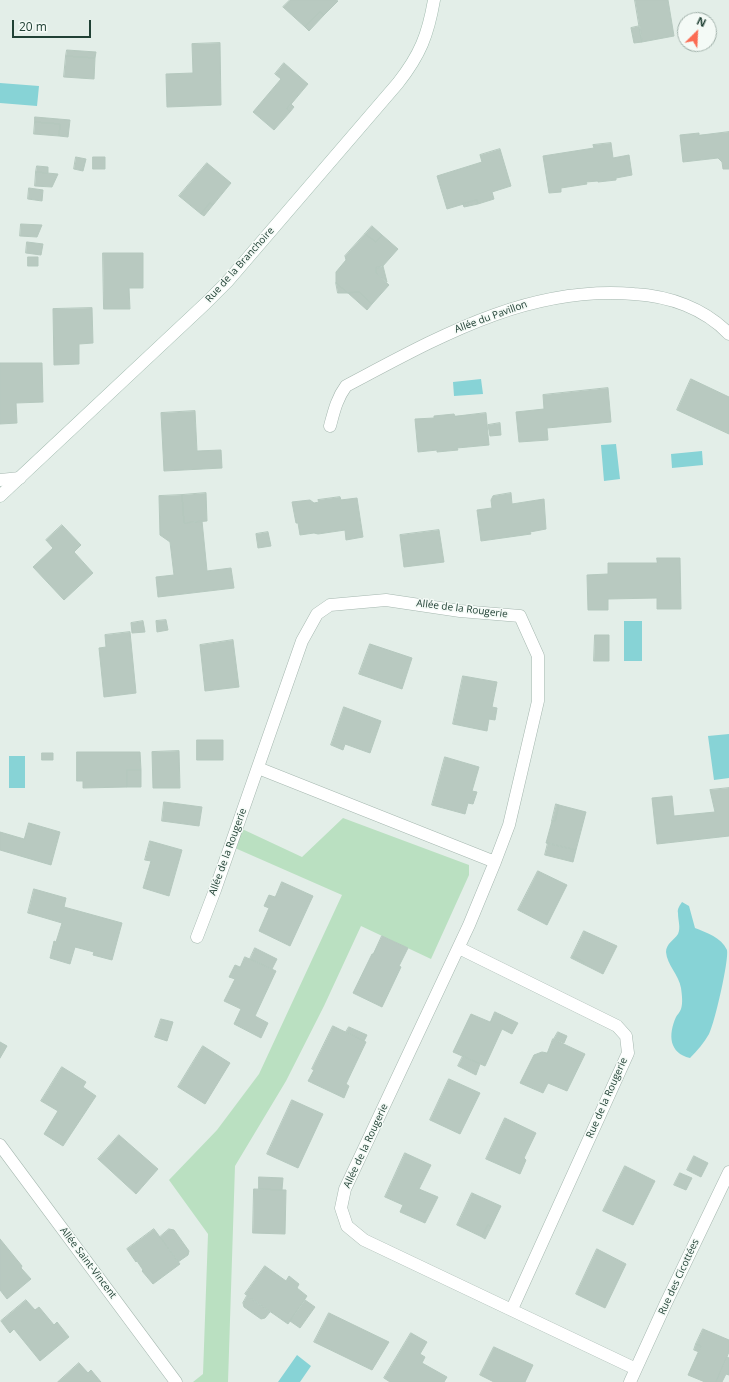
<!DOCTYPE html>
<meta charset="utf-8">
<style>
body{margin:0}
#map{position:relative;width:729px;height:1382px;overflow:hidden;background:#e3eee8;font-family:"Open Sans",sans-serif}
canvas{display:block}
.north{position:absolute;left:677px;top:12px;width:40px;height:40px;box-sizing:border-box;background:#f4faf6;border:1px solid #a0b0a9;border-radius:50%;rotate:24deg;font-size:11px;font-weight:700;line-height:16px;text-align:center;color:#214135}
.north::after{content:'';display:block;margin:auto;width:14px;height:18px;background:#fb6b53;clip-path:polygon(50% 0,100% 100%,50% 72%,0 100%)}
.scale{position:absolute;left:12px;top:20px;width:79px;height:18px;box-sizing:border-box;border:2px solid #214135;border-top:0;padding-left:5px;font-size:12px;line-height:14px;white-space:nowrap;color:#214135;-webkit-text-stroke:3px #f4faf6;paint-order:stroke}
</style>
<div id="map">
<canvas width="729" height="1382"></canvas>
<div class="north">N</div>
<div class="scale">20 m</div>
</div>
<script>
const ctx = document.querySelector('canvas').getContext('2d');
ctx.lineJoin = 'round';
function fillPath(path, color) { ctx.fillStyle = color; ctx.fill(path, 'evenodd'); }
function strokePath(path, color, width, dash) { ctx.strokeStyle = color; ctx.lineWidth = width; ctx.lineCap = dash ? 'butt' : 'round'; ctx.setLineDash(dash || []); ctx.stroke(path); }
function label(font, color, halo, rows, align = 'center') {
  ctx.font = font + ' "Open Sans",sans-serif'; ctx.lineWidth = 3; ctx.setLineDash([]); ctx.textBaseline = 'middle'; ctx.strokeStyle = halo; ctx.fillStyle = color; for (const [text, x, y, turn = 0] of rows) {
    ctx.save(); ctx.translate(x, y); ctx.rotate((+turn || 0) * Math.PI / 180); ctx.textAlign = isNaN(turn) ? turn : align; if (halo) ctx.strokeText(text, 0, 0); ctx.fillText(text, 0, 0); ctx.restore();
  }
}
fillPath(new Path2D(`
 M343 818 469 865V875L431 959 361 926 324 1006 286 1081 235 1166 228 1382H193L203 1374 208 1234 169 1180 217 1130 259 1074 342 895 235 848 240 828 302 857Z`), '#bae0c1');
fillPath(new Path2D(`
 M0 83 39 86 37 106 0 103Z
 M481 379 483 394 454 396 453 382Z
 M616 444 620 479 604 481 601 445Z
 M702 451 703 465 672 468 671 454Z
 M624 621H642V661H624Z
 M729 734V778L714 780 708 736Z
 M9 756H25V788H9Z
 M682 902 689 906 695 928C707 933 721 937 727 950 729 960 715 1022 709 1034 704 1043 697 1051 690 1058 669 1053 668 1035 676 1017 677 1015 680 1012 681 1009 683 1003 682 995 681 988 679 975 667 965 666 952 666 944 674 940 678 934 681 927 678 921 678 913 677 909 680 905 682 902Z
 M297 1355 311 1366 300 1382H278Z`), '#87d3d6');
const building = new Path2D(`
 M290 0H336L338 1 324 15 320 12 305 27 283 7Z
 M635 0H668L674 36 642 42Z
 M320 12 324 15 309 31 305 27Z
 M640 26 642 42 634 43 631 28Z
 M220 43 221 105 167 107 166 74 193 73 192 44Z
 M67 50 96 52 95 58 66 56Z
 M66 56 95 58 94 79 64 77Z
 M284 63 308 84 287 109 290 112 274 130 253 112 281 79 275 74Z
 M291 104 294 107 290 112 287 109Z
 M35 117 70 120 68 137 59 136 60 124 35 122Z
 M35 122 60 124 59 136 34 134Z
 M729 132V169H723L722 162 718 158 683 162 680 135 699 133V135Z
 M611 143 613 158 629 155 632 175 616 178V180L598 182V181L586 182 587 184 561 188V192L549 193 543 156 594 148 593 145Z
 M500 149 511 186 492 192 494 199 478 204 477 200 447 209 437 176 482 162 480 155Z
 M76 157 86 159 83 171 74 169Z
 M93 157H105V169H93Z
 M207 163 231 183 213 205 210 203 201 214 179 196Z
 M37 166 48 167V173L36 172Z
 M36 172 58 174 52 187 35 186Z
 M29 188 43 190 42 201 28 199Z
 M477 200 478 204 464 207 463 204Z
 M210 203 213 205 204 216 201 214Z
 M21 224 42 225 37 237 20 236Z
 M372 226 382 235 376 242 365 234Z
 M365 234 376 242 382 235 398 249 382 267 376 268V273L389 285 372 304 359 292 348 293 336 283V272L346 260 345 256Z
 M27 242 43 244 41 255 26 253Z
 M103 253H143V288H129L130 309H104Z
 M28 257H38V266H28Z
 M383 266 387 282 376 273V268Z
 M336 283 348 293H338Z
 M359 292 372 304 367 310 348 293Z
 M92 308 93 343 79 344V364L54 365 53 309Z
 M0 363H42L43 402 16 403 17 423 0 424Z
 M691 379 729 397V434L677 410Z
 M608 388 611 422 547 428 548 440 519 442 516 412 544 409 543 395Z
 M195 411 197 451 221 450 222 468 164 471 161 413Z
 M486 413 489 445 457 448 458 450 437 452V450L418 452 415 419 434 418V416L454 414 455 416Z
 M500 423 501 435 490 436 488 425Z
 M206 493 207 521 184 523 182 495Z
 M511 493 512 504 544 499 546 529 530 532 531 534 481 541 477 510 492 508 491 500 493 496Z
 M182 495 184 523 202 521 207 571 231 568 234 588 158 597 156 577 174 575 170 542 160 535 159 496Z
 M340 497 341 500 357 498 363 537 346 540 345 530 318 534 314 533 300 535 298 523H296L292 502 310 500 314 503 319 502 318 500Z
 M62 525 81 545 74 552 93 573 64 600 33 567 53 548 46 540Z
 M439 530 444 562 404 567 400 535Z
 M268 532 271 546 258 548 256 534Z
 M657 558H680L681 609H657V598L608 599V610H588L587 575 608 574V563H657Z
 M166 620 168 630 157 632 156 621Z
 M143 621 145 632 132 633 131 623Z
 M130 632 136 693 104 697 99 648 106 647 105 635Z
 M595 635H609V661H594Z
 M233 640 239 687 205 691 200 645Z
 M370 644 412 658 402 689 359 674Z
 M463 676 497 682 492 707 497 708 495 720 489 719 487 731 453 724Z
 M344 707 381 721 370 753 345 744 343 750 331 745Z
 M197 740H223V760H197Z
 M179 751 180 788H153L152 752Z
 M77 752H140L141 770H127V787L83 788V781H77Z
 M42 753H53V760H42Z
 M445 757 479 767 472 791 477 792 473 804 468 803 465 814 432 805Z
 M127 770H141V787H127Z
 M729 788V836L657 844 652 798 672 796 674 816 715 812 710 790Z
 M164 802 202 807 199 826 162 821Z
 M556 804 559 805 555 821H552Z
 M559 805 586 812 576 850 546 843 552 821H555Z
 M29 823 60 832 51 865 0 850V832L24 839Z
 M150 841 182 850 169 896 143 888 151 861 145 860Z
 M548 843 576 850 573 862 545 855Z
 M538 871 567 885 547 925 518 910Z
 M282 882 313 896 290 946 259 931 269 908 264 906 269 895 275 897Z
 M34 889 66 898 64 907 122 923 112 960 93 955 94 952 75 947 70 964 50 958 54 941 56 942 62 923 28 913Z
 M584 931 617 946 603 974 583 964 584 962 572 956Z
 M382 936 408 948 399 966 401 967 382 1007 353 993 372 954H373Z
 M255 948 277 959 272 969 250 959Z
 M572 956 584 962 583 964 571 958Z
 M245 957 276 971 255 1016 268 1023 261 1038 234 1024 241 1009 224 1001 235 979 229 977 235 965 240 967Z
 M495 1012 518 1023 512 1034 502 1029 485 1066 453 1052 471 1014 490 1022Z
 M161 1019 173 1022 167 1041 155 1037Z
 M333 1026 366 1042 346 1084 349 1086 344 1098 308 1081 314 1070 312 1069Z
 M349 1027 367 1035 364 1041 346 1032Z
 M558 1032 567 1036 564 1043 554 1039Z
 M553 1039 585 1054 567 1091 548 1083 543 1093 520 1083 534 1055 542 1052 547 1053Z
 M0 1042 7 1046 0 1058Z
 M203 1046 230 1063 205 1104 178 1087Z
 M463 1056 480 1064 476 1075 458 1066Z
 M62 1067 86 1082 83 1087 96 1096 63 1146 44 1134 58 1111 41 1101Z
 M449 1079 480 1093 460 1134 430 1120Z
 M292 1100 323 1114 298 1168 267 1154Z
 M505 1118 536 1133 524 1158 526 1160 520 1174 486 1159Z
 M119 1135 158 1169 136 1194 98 1159Z
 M405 1153 431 1165 419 1189 438 1197 425 1223 400 1212 403 1205 385 1197Z
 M694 1156 708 1163 701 1177 687 1170Z
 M625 1166 655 1181 633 1225 603 1211Z
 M680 1173 692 1178 686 1190 674 1185Z
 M259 1177 283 1178 282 1190 259 1189Z
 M254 1189 286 1190 285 1234 253 1233Z
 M472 1193 501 1206 491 1227 488 1225 482 1237 457 1225Z
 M488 1225 491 1227 485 1239 482 1237Z
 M154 1229 180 1264 153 1284 142 1271 143 1270 137 1261 136 1262 127 1249Z
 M169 1229 174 1230 189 1251 188 1255 178 1262 160 1237Z
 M0 1239 22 1266 21 1268 31 1279 7 1299 0 1290Z
 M597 1249 626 1264 605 1308 576 1294Z
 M265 1266 286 1281 289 1276 299 1284 297 1288 307 1296 288 1324 245 1294Z
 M247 1296 270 1312 265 1318 261 1319 244 1307 243 1303Z
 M26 1300 35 1310 39 1307 54 1325 57 1322 69 1337 40 1361 14 1329 10 1333 1 1321Z
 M305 1300 315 1307 300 1328 290 1321Z
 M329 1313 389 1342 372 1370 314 1342Z
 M703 1329 729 1340V1352L716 1382H705L688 1375 701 1346 696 1344Z
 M411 1333 427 1342 420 1354 425 1357 422 1363 447 1377 444 1382H390L384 1378Z
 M696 1344 701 1346 699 1352 694 1350Z
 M494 1347 533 1365 525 1382H494L480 1375Z
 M727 1357 729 1358V1375L726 1374 722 1382H716Z
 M79 1363 88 1373 91 1370 101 1382H58Z`);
fillPath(building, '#b8c9c0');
strokePath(building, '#b5c8be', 1);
const street = new Path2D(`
 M330 426C334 411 337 398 346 386 437 338 527 285 634 294 669 296 704 308 729 334
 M0 480 20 478
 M258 768 495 862
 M197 937 215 890 302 641 317 614 330 605 386 600 460 611 520 616 538 656V701L509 825 495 862 469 925 345 1189 341 1208 347 1226 364 1240 636 1369
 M459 948 617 1026 626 1036 628 1053 512 1309
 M0 1145 176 1382
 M630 1382 666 1303 729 1172`);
const secondary = new Path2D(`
 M0 496 206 303 227 282 398 83C420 55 428 35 434 0`);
strokePath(street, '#a5b7af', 13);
strokePath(secondary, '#a0baae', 13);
strokePath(street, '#fff', 12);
strokePath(secondary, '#fff', 12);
label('10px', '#214135', '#f4faf6', [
 ["Rue de la Branchoire",240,265,-48],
 ["Allée du Pavillon",491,317,-20],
 ["Allée de la Rougerie",462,609,7],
 ["Allée de la Rougerie",228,852,-70],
 ["Rue de la Rougerie",607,1098,-66],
 ["Allée de la Rougerie",366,1146,-65],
 ["Allée Saint-Vincent",88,1263,53],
 ["Rue des Cicottées",679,1277,-65]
]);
</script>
